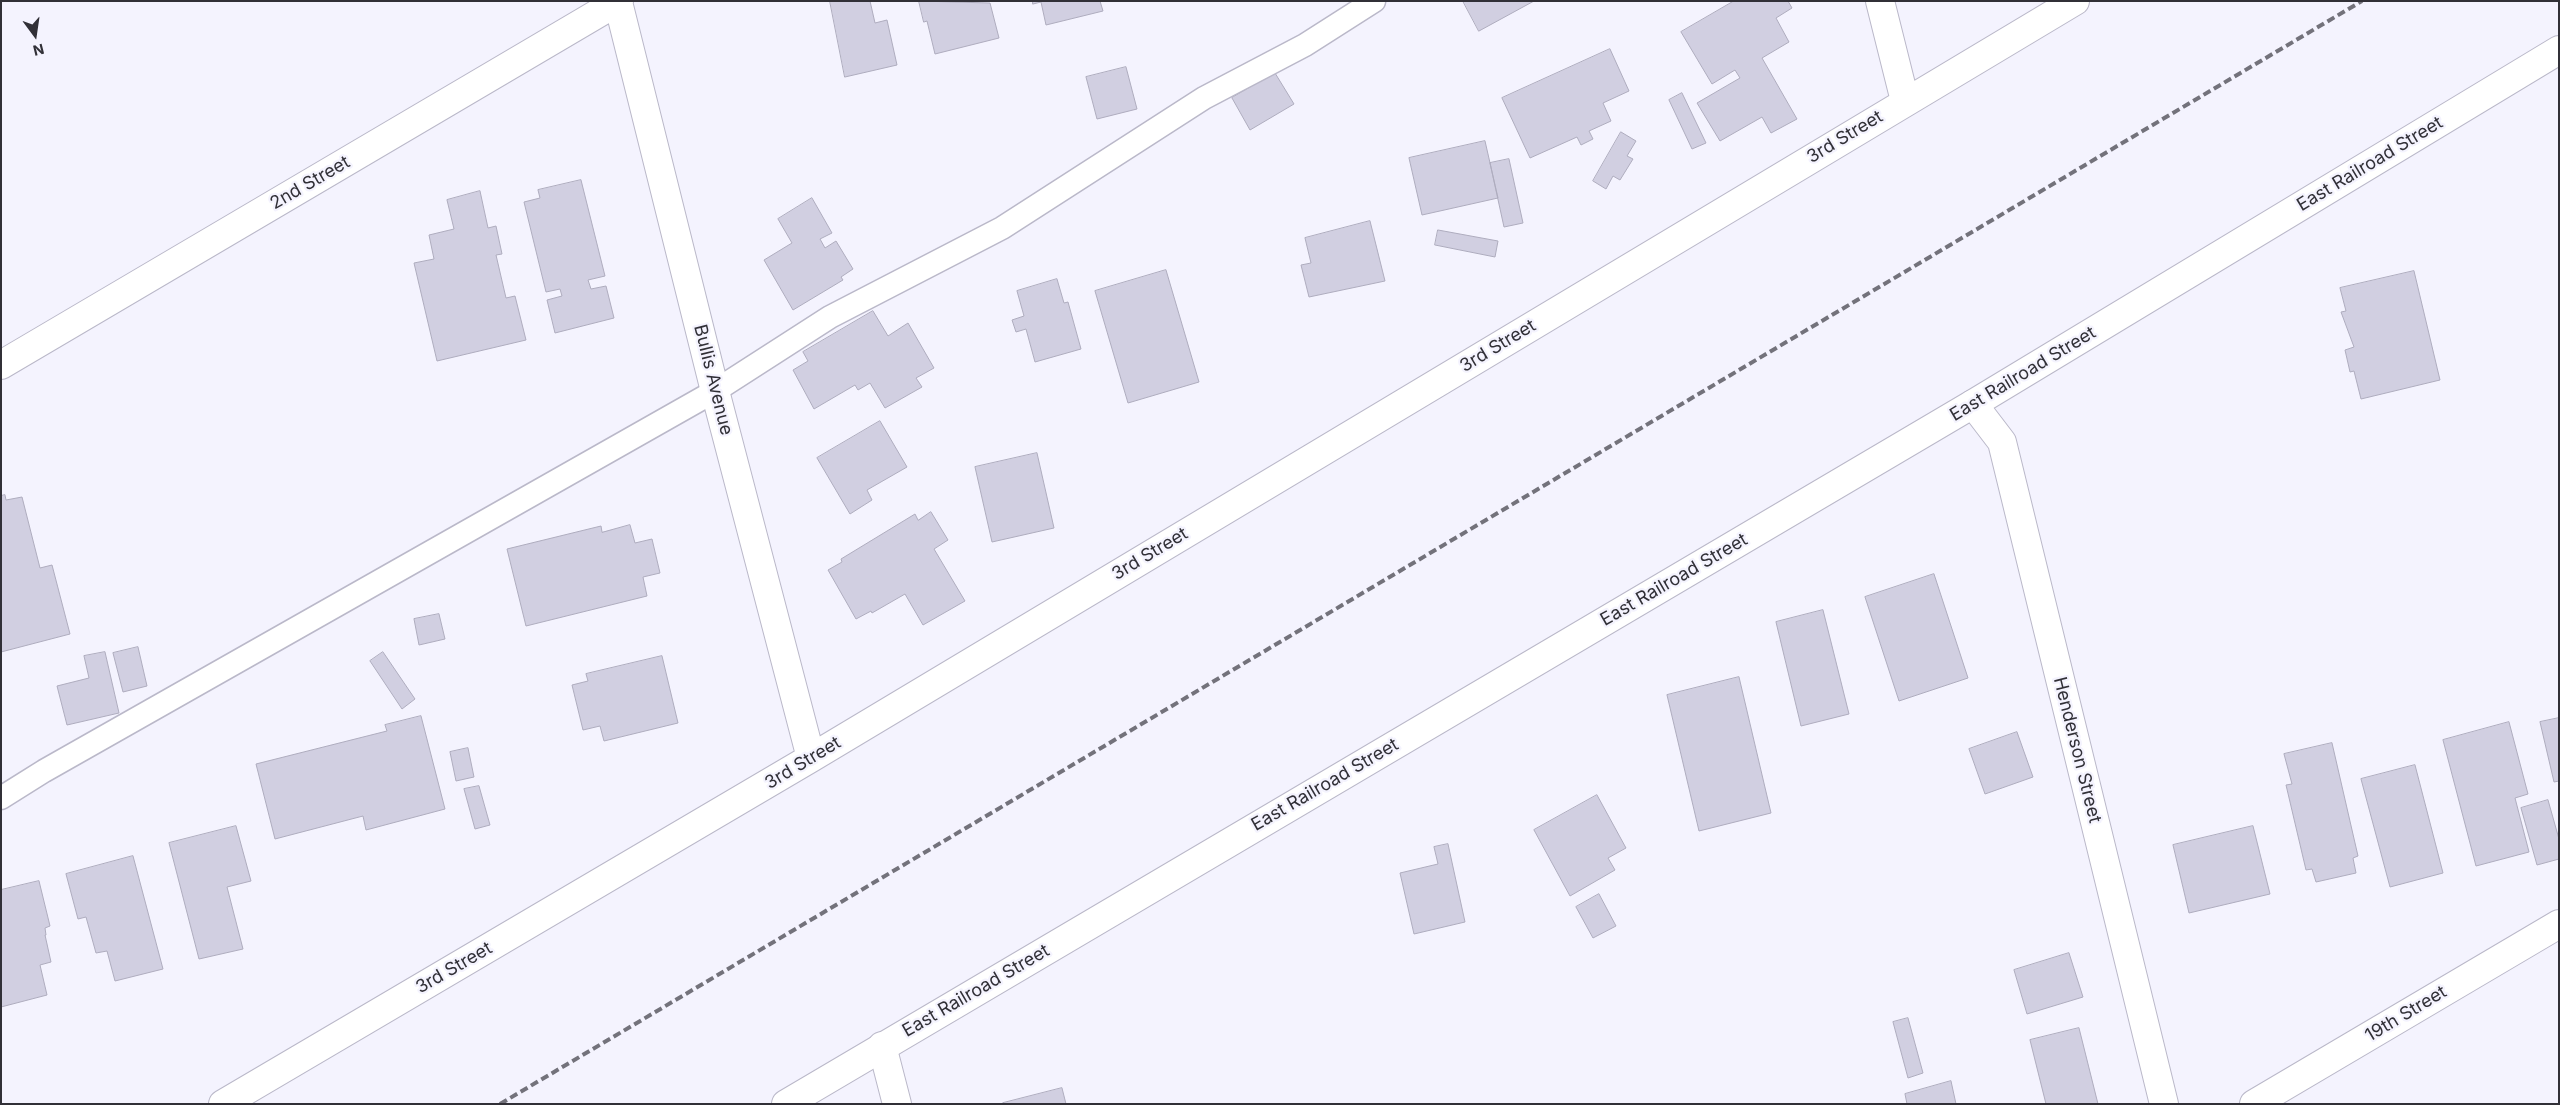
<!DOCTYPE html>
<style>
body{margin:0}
#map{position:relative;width:2560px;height:1105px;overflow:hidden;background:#f4f3fe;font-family:Inter,sans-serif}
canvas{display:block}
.frame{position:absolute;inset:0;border:2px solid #313037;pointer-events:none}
.north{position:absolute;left:10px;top:10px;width:50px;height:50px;-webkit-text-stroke:4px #f4f3fe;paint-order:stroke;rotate:166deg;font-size:14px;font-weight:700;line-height:20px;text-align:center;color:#313037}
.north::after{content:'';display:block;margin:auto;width:18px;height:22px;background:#313037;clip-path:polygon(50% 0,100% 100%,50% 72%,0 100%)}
</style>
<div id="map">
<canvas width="2560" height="1105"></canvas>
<div class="frame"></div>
<div class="north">N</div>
</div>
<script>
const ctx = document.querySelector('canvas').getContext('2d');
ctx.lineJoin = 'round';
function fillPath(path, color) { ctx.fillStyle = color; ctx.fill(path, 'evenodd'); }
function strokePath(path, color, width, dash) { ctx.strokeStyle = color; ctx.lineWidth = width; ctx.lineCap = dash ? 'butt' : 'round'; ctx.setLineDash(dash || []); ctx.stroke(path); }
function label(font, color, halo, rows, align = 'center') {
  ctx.font = font + ' Inter,sans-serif'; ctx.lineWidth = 4.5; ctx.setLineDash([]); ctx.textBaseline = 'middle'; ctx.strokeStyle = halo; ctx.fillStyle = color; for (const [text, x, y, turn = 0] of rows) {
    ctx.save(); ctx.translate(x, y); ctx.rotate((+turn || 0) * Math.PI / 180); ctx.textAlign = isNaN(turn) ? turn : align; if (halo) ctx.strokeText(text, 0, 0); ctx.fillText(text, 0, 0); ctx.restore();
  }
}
const building = new Path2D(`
 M830 1H870L875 23 887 20 897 65 845 77Z
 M919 1 990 3 999 38 935 54 927 21 924 22Z
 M1033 1H1100L1103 11 1046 25 1041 2 1033 4Z
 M1463 1H1534L1479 31Z
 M1734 1H1788L1792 8 1776 18 1789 42 1762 58 1797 119 1771 133 1762 117 1720 141 1697 103 1740 78 1735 70 1712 84 1681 32Z
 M1610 49 1629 91 1603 103 1611 121 1589 131 1593 139 1581 145 1577 137 1530 158 1502 98Z
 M1126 67 1137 109 1097 119 1086 77Z
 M1275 73 1294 104 1250 130 1232 98Z
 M1682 93 1706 143 1692 149 1669 100Z
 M1621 132 1636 141 1627 156 1633 159 1620 180 1613 176 1606 189 1593 181Z
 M1485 141 1498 198 1422 215 1409 158Z
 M1509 159 1523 223 1504 227 1490 163Z
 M581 180 605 276 588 280 591 289 606 286 614 318 555 333 547 300 562 296 560 289 546 292 524 202 540 198 538 190Z
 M480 191 488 228 496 226 502 254 496 255 506 298 515 296 526 340 437 361 414 263 434 259 429 235 454 229 447 200Z
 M812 198 832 233 820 239 825 248 836 241 853 269 841 277 843 280 793 310 764 260 792 243 778 219Z
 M1370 221 1385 281 1309 297 1301 265 1311 263 1305 238Z
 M1438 230 1498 241 1495 257 1435 245Z
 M1166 270 1199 382 1128 403 1095 291Z
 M2414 271 2440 380 2361 399 2354 371 2350 372 2345 350 2354 347 2341 312 2346 311 2340 288Z
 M1057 279 1064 303 1068 302 1081 349 1035 362 1026 329 1016 332 1012 320 1024 316 1017 291Z
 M873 311 888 336 908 323 934 368 916 378 922 387 885 408 870 383 858 390 855 385 814 409 793 370 808 361 803 352Z
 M880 421 907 467 867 490 872 500 850 514 817 458Z
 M1037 453 1054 528 992 542 975 467Z
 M5 495 6 500 22 497 40 568 52 565 70 634 1 652V496Z
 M931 512 948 540 934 549 965 601 923 625 905 594 872 613 871 611 856 619 828 570 842 562 841 559 915 514 918 520Z
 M630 525 635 543 652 539 660 573 643 577 647 596 526 626 507 549 601 526 602 532Z
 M1934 574 1968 678 1899 701 1865 597Z
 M1823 610 1849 714 1801 726 1776 622Z
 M439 614 445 639 419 645 414 619Z
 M138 647 147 686 123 692 113 653Z
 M105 652 119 713 67 725 57 686 89 678 84 656Z
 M383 652 415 699 402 709 370 661Z
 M662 656 678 723 604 741 600 726 583 730 572 685 588 681 586 674Z
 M1739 677 1771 813 1699 831 1667 695Z
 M421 716 445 809 366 830 363 816 275 839 256 764 387 731 385 725Z
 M2559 718V781L2554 782 2540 722Z
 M2509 722 2528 794 2515 798 2529 852 2476 866 2443 740Z
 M2017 732 2033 777 1985 794 1969 749Z
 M2332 743 2358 856 2353 858 2356 873 2316 882 2312 869 2306 870 2286 785 2292 784 2284 754Z
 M468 748 474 777 456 781 450 752Z
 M2415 765 2443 873 2390 887 2361 779Z
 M479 786 490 825 475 829 464 789Z
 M1597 795 1626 848 1608 858 1615 870 1570 896 1534 830Z
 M2548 800 2559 839V859L2537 865 2521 808Z
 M236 826 251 881 227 887 243 949 199 959 169 843Z
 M2253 826 2270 894 2189 913 2173 845Z
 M1448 844 1465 922 1414 934 1400 873 1438 864 1434 847Z
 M133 856 163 969 115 981 107 951 96 953 86 917 78 919 66 874Z
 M39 881 50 926 45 928 46 935H45L51 962 40 965 47 995 1 1007V890Z
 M1599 894 1616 926 1593 938 1576 907Z
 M2069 953 2083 997 2027 1014 2014 970Z
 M1908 1018 1923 1073 1908 1078 1893 1022Z
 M2079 1028 2098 1104H2046L2030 1040Z
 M1951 1081 1956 1104H1907L1905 1094Z
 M1062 1088 1066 1104H1004L1003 1103Z`);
fillPath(building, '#d1cfe1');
strokePath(building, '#aeacbe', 1);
const service = new Path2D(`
 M1 798 44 771 715 391 830 317 1002 228 1204 98 1305 45 1374 1`);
const minor = new Path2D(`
 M1880 1 1905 101
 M618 2 715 391 811 758
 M1 365 619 1
 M1973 404 2002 442 2164 1104
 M882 1046 897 1104
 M223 1104 811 758 2075 1
 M2254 1104 2559 924`);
const tertiary = new Path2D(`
 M786 1104 1973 404 2559 50`);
strokePath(service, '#bab8c9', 25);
strokePath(minor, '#bab8c9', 30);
strokePath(tertiary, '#bab8c9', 30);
strokePath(service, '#fff', 22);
strokePath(minor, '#fff', 28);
strokePath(tertiary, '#fff', 28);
strokePath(new Path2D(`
 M500 1104 2362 1`), '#73727b', 4, [8, 4]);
label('18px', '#313037', '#f4f3fe', [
 ["3rd Street",1845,137,-31],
 ["East Railroad Street",2370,164,-31],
 ["2nd Street",310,183,-30],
 ["3rd Street",1498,346,-31],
 ["East Railroad Street",2023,374,-31],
 ["Bullis Avenue",713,380,76],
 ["3rd Street",1150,554,-31],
 ["East Railroad Street",1674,580,-30],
 ["Henderson Street",2077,750,76],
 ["3rd Street",803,763,-31],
 ["East Railroad Street",1325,785,-30],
 ["3rd Street",454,968,-30],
 ["East Railroad Street",976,991,-30],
 ["19th Street",2406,1014,-31]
]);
</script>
